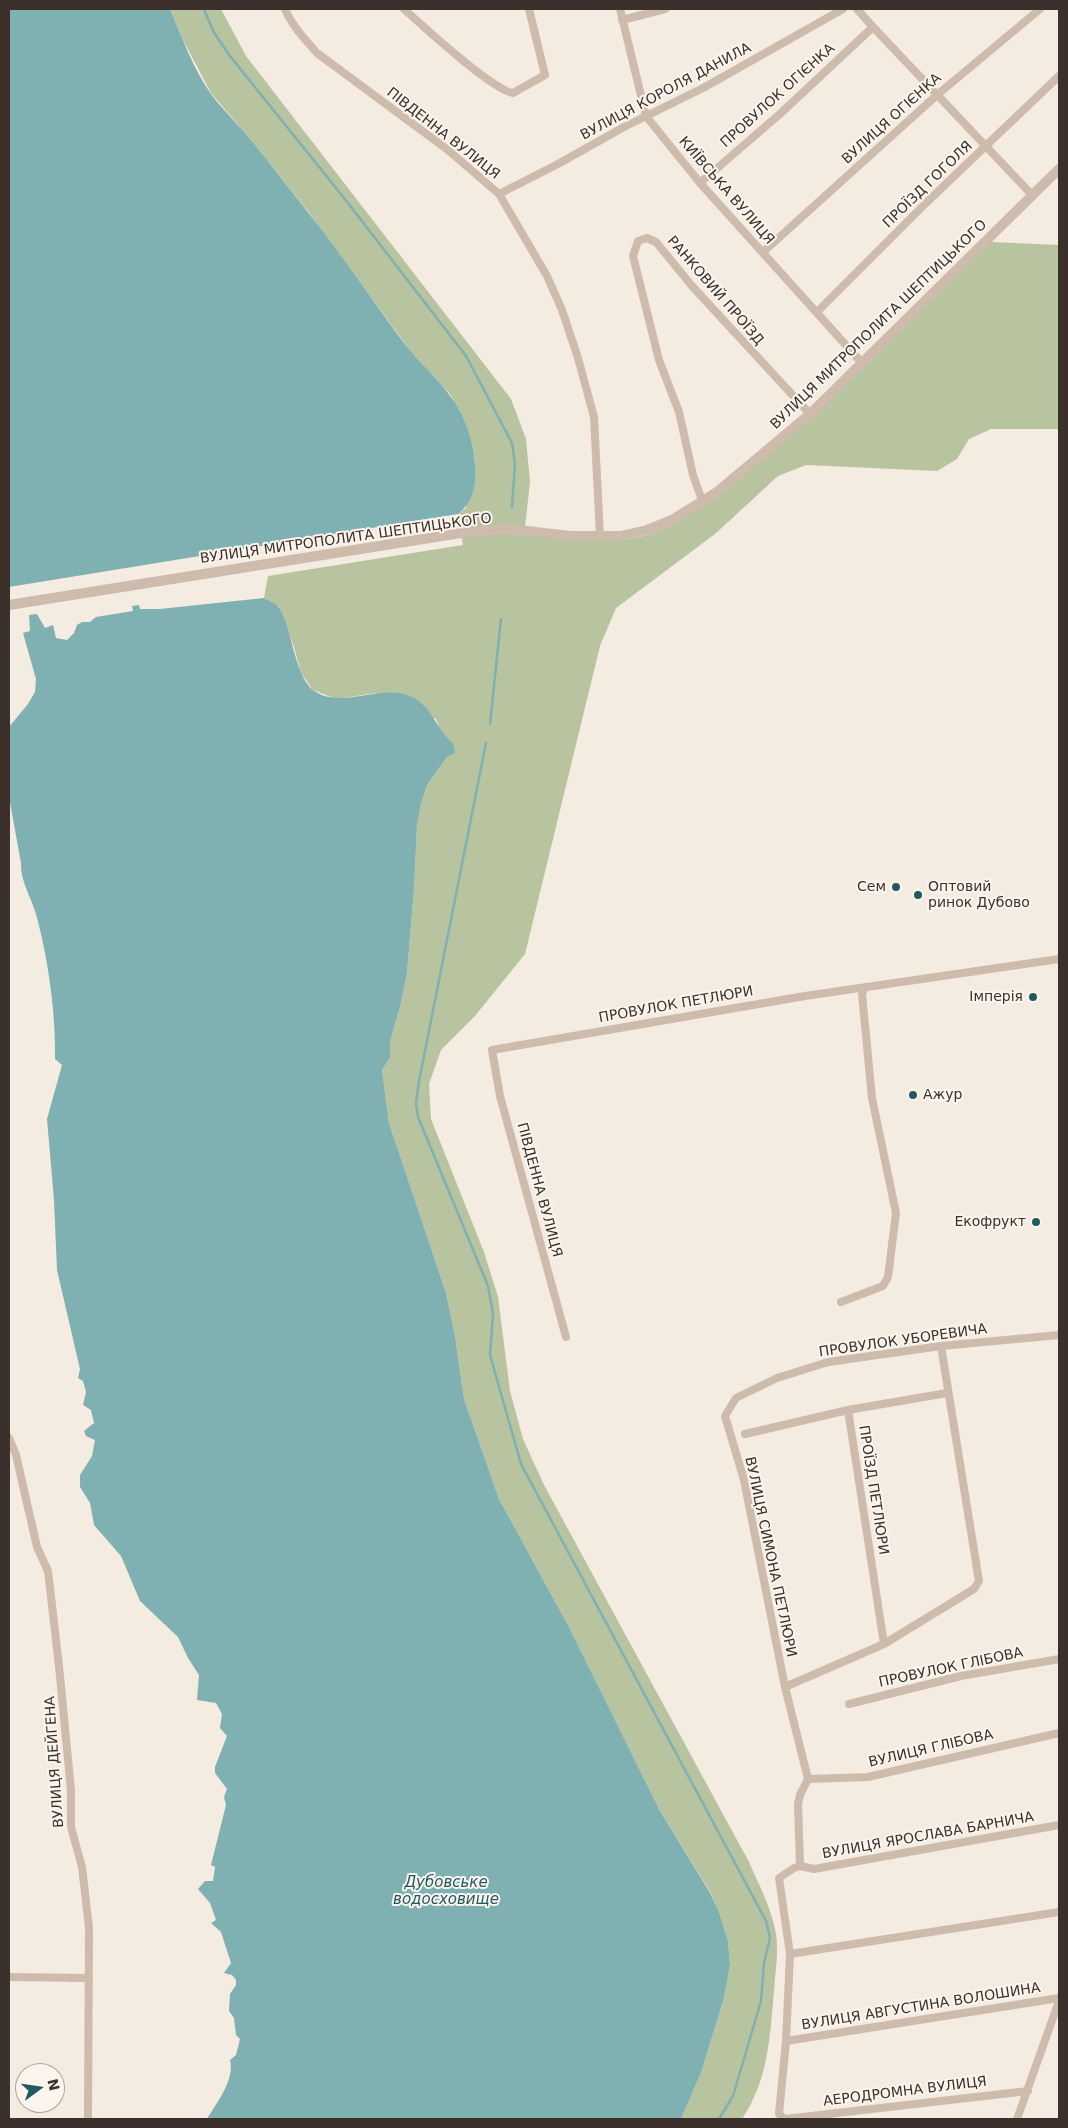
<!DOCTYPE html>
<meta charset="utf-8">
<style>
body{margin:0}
#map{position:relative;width:1068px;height:2128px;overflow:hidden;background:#f4ebe1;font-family:"DejaVu Sans",sans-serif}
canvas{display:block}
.frame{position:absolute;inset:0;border:10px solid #3b302b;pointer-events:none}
.north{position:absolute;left:15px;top:2063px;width:50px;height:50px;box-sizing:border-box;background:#fbf5ee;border:1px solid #aea6a0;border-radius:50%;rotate:76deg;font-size:14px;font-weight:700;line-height:20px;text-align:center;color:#3b302b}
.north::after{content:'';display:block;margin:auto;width:18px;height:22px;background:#1f5a5e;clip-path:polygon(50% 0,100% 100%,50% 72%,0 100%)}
</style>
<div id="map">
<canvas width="1068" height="2128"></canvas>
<div class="frame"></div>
<div class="north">N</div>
</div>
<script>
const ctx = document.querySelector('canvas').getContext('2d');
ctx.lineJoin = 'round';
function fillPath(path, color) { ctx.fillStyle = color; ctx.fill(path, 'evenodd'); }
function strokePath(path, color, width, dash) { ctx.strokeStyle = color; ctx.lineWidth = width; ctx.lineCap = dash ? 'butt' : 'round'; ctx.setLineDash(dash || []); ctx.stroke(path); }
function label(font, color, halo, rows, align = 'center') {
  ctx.font = font + ' "DejaVu Sans",sans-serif'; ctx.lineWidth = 4; ctx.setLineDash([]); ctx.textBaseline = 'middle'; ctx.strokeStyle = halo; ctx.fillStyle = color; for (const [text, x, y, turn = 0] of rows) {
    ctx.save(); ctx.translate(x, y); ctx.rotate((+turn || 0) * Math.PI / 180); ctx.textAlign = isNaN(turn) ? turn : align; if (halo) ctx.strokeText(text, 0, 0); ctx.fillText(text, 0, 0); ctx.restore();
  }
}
fillPath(new Path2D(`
 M170 9H221L246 56 511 399 526 439 530 482 525 527 569 541H621L648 535 674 524 719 496 991 242 1059 245V429H991L969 439 957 459 937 471 806 465 778 476 715 534 616 608 600 646 525 954 475 1016 441 1050 429 1084 431 1119 484 1252 498 1297 510 1391 523 1439 544 1485 749 1862C759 1885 772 1909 776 1934 779 1952 775 1973 774 1991 770 2037 768 2081 742 2119H681L701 2073 724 1998 730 1965 728 1941 719 1912 709 1890 660 1811 569 1627 499 1499 464 1399 455 1336 446 1293 389 1123 382 1070 390 1058V1042L401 1003 407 973 414 890 417 826 421 804 427 785 447 757 454 753 442 735 436 719 376 693 336 699 313 690 301 673 294 647 279 607 264 598 268 576 463 545 458 514 466 508 475 460 465 422 450 394 409 349 310 214 252 141 211 93 183 40Z`), '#b8c4a0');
fillPath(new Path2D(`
 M9 9H170C182 37 193 69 211 94 223 110 238 124 251 140 270 163 288 187 307 211 340 252 370 297 401 339 422 367 452 389 465 422 475 448 485 495 458 514L9 587Z
 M264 598C269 601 277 604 280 609 292 630 295 676 313 690 339 710 378 685 407 695 432 703 435 729 453 743L455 753 447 757 427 785 421 804 417 826 414 890 407 973 401 1003 390 1042V1058L382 1070 389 1123 446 1293 455 1336 464 1399 499 1499 569 1627 660 1811 709 1891 719 1912 728 1941 730 1965 724 1998 701 2073 681 2119H207C217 2102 235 2080 230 2060L236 2055 240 2039 236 2035 234 2018 229 2011 230 1994 236 1985V1980L232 1975 224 1973 231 1963 221 1932 211 1923 216 1920 210 1903 198 1889 205 1881H213L215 1867 211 1865 226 1805 224 1797 227 1789 215 1773V1767L227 1736 220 1728 222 1714 216 1703 197 1700 199 1675 188 1658 178 1637 140 1601 121 1556 94 1525 90 1503 80 1487V1475L92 1456 95 1440 86 1436 84 1431 94 1423 91 1410 83 1405 86 1392 83 1381 78 1378 80 1369 57 1270 54 1200 47 1119 62 1065 55 1059C56 1013 48 958 36 914 31 897 20 880 21 863L9 797V727L28 704 35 692 36 679 23 633 30 631 29 615 37 614 45 628 53 625 56 638 67 640 74 633 77 625 82 622H90L96 617 133 611 132 606 139 605 140 609H160Z`), '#7fb0b2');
strokePath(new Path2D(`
 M204 9 213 31 230 56 348 203 466 356 512 443 515 464 512 507
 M490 724 501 619
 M486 743 419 1081 416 1103 418 1117 488 1286 493 1314 490 1355 521 1464 766 1921 770 1938 764 1963 761 2001 733 2096 719 2119`), '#7fb0b2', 2.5);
strokePath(new Path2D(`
 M285 9C292 26 305 39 317 53L448 150 499 194 547 276 562 310 578 358 594 417 600 536
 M404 9C424 27 491 89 513 93L545 75 529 9
 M620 9 646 116 700 183 862 363
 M857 9 873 27 1033 196
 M622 20 665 9
 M700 183 781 113 873 27
 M499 194 558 164 624 127 705 87 843 9
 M763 252 937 95 1040 9
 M817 312 927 202 1059 76
 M702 500 693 475 679 412 659 360 633 256 638 241 647 238 656 242 692 286 810 414
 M841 1302 883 1286 888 1277 896 1213 872 1098 862 994 865 987
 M566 1337 500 1096 492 1050 805 996 1059 959
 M745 1434 848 1410
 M9 1438 16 1455 37 1547 48 1571 59 1666 71 1790V1827L82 1867 89 1928 88 2119
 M884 1644 848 1410 947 1393
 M785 1687 884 1644 974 1589 979 1581 941 1346
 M849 1704 961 1676 1059 1659
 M808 1779 868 1777 1059 1733
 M800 1866 814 1869 1059 1825
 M790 1954 1059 1912
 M9 1977 89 1978
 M786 2041 1059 1998
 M785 2119 779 2114 786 2041 790 1954 779 1878 794 1868 800 1866 798 1804 800 1795 808 1779 785 1687 744 1480 725 1416 736 1398 777 1378 828 1362 941 1346 1059 1335
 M785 2119 1028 2091
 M1017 2119 1059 2001`), '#cdbbac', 8);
strokePath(new Path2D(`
 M9 605 461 533 509 529 570 536H621L647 530 672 520 717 492 810 414 1059 169`), '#cdbbac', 10);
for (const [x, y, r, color] of [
 [896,887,5,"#1f5a5e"],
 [918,895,5,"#1f5a5e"],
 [1033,997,5,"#1f5a5e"],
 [913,1095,5,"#1f5a5e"],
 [1036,1222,5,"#1f5a5e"]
]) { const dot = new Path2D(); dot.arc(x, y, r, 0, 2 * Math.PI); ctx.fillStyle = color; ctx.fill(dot); strokePath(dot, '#fbf5ee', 2); }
label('14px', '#3b302b', '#fbf5ee', [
 ["ВУЛИЦЯ КОРОЛЯ ДАНИЛА",666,92,-28],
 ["ПРОВУЛОК ОГІЄНКА",778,96,-42],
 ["ВУЛИЦЯ ОГІЄНКА",892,119,-42],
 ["ПІВДЕННА ВУЛИЦЯ",443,134,38],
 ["ПРОЇЗД ГОГОЛЯ",928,185,-44],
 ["КИЇВСЬКА ВУЛИЦЯ",726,191,49],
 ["РАНКОВИЙ ПРОЇЗД",715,291,49],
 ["ВУЛИЦЯ МИТРОПОЛИТА ШЕПТИЦЬКОГО",879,325,-44],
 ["ВУЛИЦЯ МИТРОПОЛИТА ШЕПТИЦЬКОГО",346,539,-8],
 ["ПРОВУЛОК ПЕТЛЮРИ",676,1005,-10],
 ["ПІВДЕННА ВУЛИЦЯ",539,1190,75],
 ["ПРОВУЛОК УБОРЕВИЧА",903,1341,-8],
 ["ПРОЇЗД ПЕТЛЮРИ",873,1490,81],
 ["ВУЛИЦЯ СИМОНА ПЕТЛЮРИ",770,1557,78],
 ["ПРОВУЛОК ГЛІБОВА",951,1668,-12],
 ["ВУЛИЦЯ ГЛІБОВА",931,1749,-13],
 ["ВУЛИЦЯ ДЕЙГЕНА",55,1762,-94],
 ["ВУЛИЦЯ ЯРОСЛАВА БАРНИЧА",928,1836,-10],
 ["ВУЛИЦЯ АВГУСТИНА ВОЛОШИНА",921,2007,-9],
 ["АЕРОДРОМНА ВУЛИЦЯ",905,2092,-7]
]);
label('14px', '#3b302b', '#fbf5ee', [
 ["Сем",886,887],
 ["Оптовий",928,887,"left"],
 ["ринок Дубово",928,903,"left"],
 ["Імперія",1023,997],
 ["Ажур",923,1095,"left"],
 ["Екофрукт",1026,1222]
], 'right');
label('italic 15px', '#1f5a5e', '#fbf5ee', [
 ["Дубовське",446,1883],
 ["водосховище",446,1900]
]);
</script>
